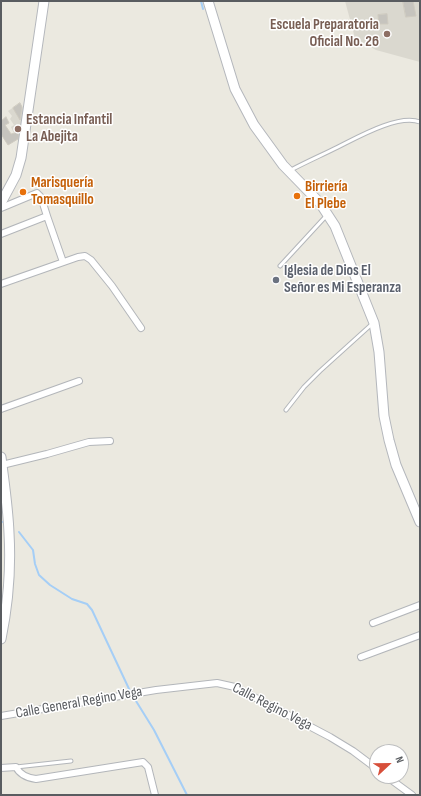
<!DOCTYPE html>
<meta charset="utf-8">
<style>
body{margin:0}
#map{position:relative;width:421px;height:796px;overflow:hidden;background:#ebe9e0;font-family:"Sofia Sans Condensed",sans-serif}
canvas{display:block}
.frame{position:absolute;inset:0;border:2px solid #595c60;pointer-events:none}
.north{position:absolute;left:369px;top:744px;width:40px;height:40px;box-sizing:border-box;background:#fff;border:1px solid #bdbebf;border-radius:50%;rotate:68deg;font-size:11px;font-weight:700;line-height:16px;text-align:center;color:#595c60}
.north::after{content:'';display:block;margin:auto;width:14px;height:18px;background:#d74f3a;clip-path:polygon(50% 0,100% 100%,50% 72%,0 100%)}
</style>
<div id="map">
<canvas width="421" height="796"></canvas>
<div class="frame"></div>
<div class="north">N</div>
</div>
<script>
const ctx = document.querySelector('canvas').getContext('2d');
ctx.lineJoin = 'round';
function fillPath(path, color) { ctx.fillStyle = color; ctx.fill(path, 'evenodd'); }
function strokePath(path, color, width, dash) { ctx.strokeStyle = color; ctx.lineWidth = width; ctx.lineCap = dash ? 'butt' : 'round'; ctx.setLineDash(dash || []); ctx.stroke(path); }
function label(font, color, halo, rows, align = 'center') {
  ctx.font = font + ' "Sofia Sans Condensed",sans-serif'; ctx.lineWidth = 3; ctx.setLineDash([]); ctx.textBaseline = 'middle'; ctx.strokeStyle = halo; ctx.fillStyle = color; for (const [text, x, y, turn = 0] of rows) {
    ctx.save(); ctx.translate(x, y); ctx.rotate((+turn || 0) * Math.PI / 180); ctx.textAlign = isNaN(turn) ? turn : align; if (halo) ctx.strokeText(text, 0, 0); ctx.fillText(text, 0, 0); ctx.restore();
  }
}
fillPath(new Path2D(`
 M345 1H420V62L376 50 355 38Z
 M20 103 25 112 22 130 14 133 11 127 14 125 10 119 12 116 8 111Z`), '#dad8cf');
strokePath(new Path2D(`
 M201 1 203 9
 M1 521 2 522
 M19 532 33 550 35 564 39 575 50 585 72 599 87 604 92 610 130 691
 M136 701 154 730 187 795`), '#a5cef6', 2);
const building = new Path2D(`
 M403 1H413L416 16 406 17Z
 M387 14 388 24H379L378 15Z
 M20 103 22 107 20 120 13 108Z
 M6 117 9 123 5 125 11 134 19 132 18 139 8 145 1 134V118L2 120Z`);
fillPath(building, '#c6c4be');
strokePath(building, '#cfcbc0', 1);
const lane = new Path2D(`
 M291 170C306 162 322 155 338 147 358 137 398 114 420 122
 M280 266 327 215
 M286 410 304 387 320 371 372 324
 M16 767 71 761`);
const street = new Path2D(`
 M1 208 37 193 41 197 47 216 1 234
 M47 216 63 262
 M1 284 78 257 85 256 91 260 112 286 141 328
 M1 409 79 381
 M2 465 47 454 89 442 110 441
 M373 623 420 605
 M361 657 420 635
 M1 716 156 690 217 683 235 687 330 737 353 751 377 769
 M1 768 16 767C20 775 28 778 36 779L143 762 148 767 155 795
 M386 776 412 795`);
const secondary = new Path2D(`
 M208 1 235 89 254 125 283 165 320 203 335 226 374 323 379 352 384 416 389 440 396 465 420 522
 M1 203 16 175 21 158 44 1
 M1 457C4 482 8 507 9 533 11 568 8 605 1 639`);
strokePath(lane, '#b3b6ba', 5);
strokePath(street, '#b3b6ba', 8);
strokePath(secondary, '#b4b7bc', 11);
strokePath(lane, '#fff', 3);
strokePath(street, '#fff', 6);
strokePath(secondary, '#fff', 9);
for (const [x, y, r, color] of [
 [387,34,4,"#8d6e63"],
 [18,129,4,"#8d6e63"],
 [23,192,4,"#e8710a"],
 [297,196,4,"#e8710a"],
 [276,280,4,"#6b7280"]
]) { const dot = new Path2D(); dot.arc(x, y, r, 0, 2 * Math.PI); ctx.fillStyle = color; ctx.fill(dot); strokePath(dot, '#fff', 1.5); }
label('bold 15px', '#785e54', '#fff', [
 ["Escuela Preparatoria",379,25],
 ["Oficial No. 26",379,42],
 ["Estancia Infantil",26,120,"left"],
 ["La Abejita",26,137,"left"]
], 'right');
label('bold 15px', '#c56008', '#fff', [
 ["Marisquería",31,183],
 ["Tomasquillo",31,200],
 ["Birriería",305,187],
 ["El Plebe",305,204]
], 'left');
label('bold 15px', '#5b616d', '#fff', [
 ["Iglesia de Dios El",284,271],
 ["Señor es Mi Esperanza",284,288]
], 'left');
label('15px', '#595c60', '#fff', [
 ["Calle General Regino Vega",79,703,-10],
 ["Calle Regino Vega",272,707,27]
]);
</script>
